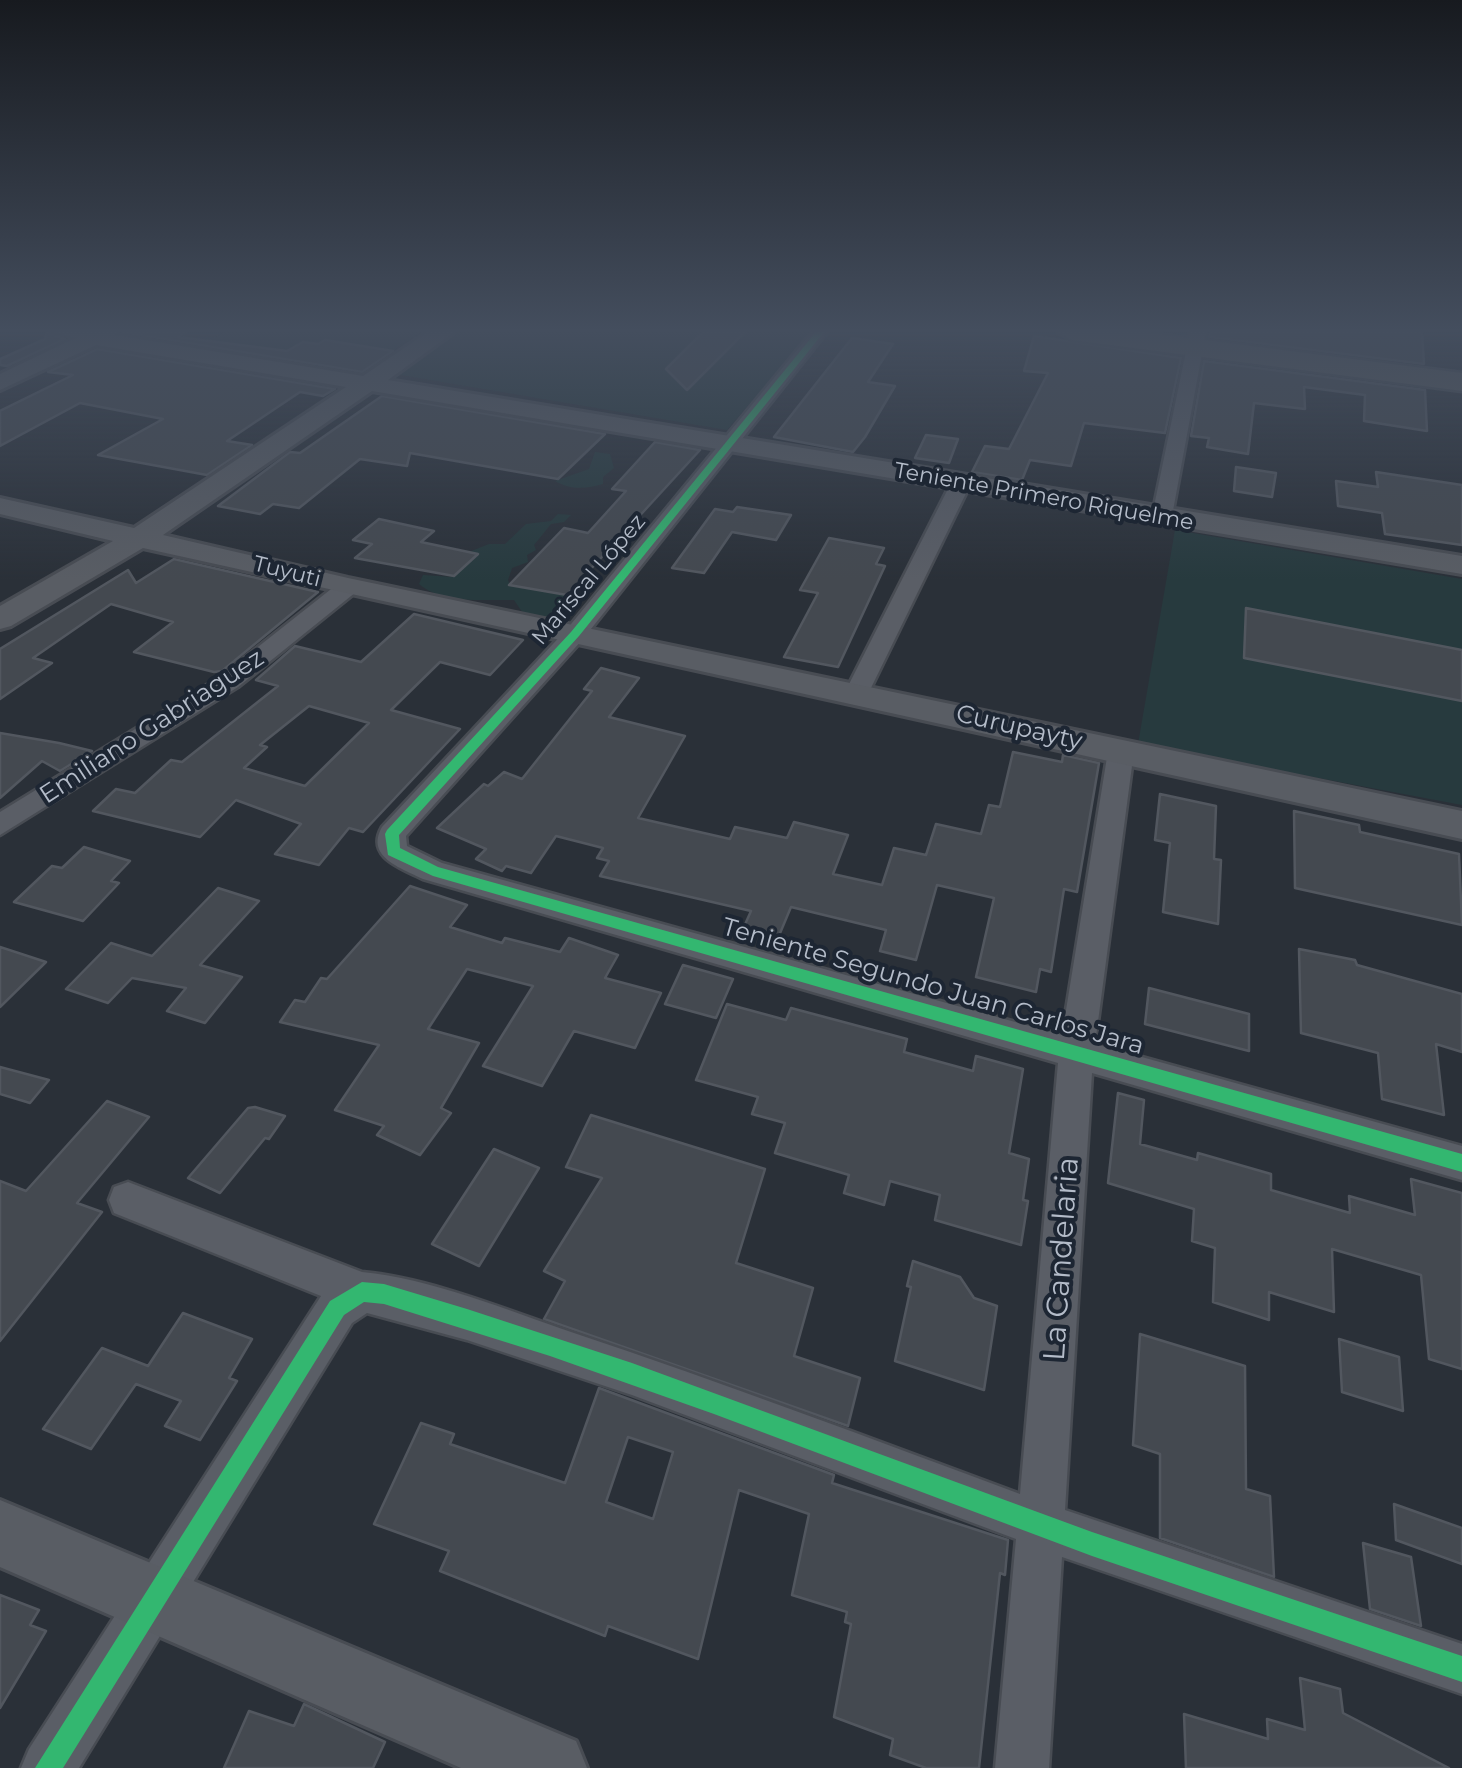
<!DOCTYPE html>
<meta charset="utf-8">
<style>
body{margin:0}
canvas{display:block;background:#2a3038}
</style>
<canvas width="1462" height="1768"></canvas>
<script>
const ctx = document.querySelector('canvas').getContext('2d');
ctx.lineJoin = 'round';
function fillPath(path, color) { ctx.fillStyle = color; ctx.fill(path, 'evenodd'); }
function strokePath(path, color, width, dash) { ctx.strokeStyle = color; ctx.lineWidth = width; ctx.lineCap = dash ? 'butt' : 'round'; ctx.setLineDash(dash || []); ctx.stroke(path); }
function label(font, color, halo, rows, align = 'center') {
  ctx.font = font + ' Montserrat,sans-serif'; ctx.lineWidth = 8; ctx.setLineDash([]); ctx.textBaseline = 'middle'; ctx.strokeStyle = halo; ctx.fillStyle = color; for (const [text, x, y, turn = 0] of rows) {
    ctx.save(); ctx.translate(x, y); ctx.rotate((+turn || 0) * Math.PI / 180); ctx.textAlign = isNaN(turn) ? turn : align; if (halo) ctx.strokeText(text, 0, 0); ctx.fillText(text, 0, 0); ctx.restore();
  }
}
fillPath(new Path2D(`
 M225 332H422L386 355 313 344 282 363 194 348Z
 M457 332H812L727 430 395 374Z
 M595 452 610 454 614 468 603 477V484C586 489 570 490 555 481L589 469Z
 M558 514 571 515 564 522 551 524 534 545 536 550 527 555 528 562 512 568 508 580 510 586 567 595 570 608 553 617 527 619 514 600C482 599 444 605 419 584L423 575 453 577 477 555 469 552 489 544H505L526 524 551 521Z
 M1175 530 1462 579V805L1138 744Z`), '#273a3e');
const building = new Path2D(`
 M46 332 65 339 7 366 0 365V359L45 339Z
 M122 332H186L178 337 287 351 303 342 318 344 325 340 393 351 362 372Z
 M703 332H745L687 390 666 369Z
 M1210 332H1422L1424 364 1209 337Z
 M1034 336 1181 358 1165 433 1084 423 1071 466 1030 460 1022 480 972 472 985 446 1009 449 1048 373 1024 371Z
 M852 338 893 344 868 382 895 386 865 437 853 452 774 437Z
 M97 349 335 389 323 396 300 392 227 441 252 445 207 475 98 455 163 419 80 403 0 446V411L73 375 48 372Z
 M1204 361 1425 390 1427 431 1364 421 1365 395 1304 387 1305 409 1254 403 1248 454 1207 447 1209 438 1191 436Z
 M382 396 605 434 558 479 410 453 407 466 360 459 299 508 273 504 260 514 218 506 290 452 300 453Z
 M926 435 958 439 949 463 915 458Z
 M655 442 700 450 567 595 509 585 564 528 588 533 626 491 612 489Z
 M1236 467 1276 473 1272 497 1234 491Z
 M1376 472 1462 485V545L1385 534 1382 513 1338 506 1336 481 1378 487Z
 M737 507 791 515 776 540 732 532 704 573 672 568 715 509 733 512Z
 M379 519 434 531 421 542 478 554 454 576 355 558 372 544 353 540Z
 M829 538 884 548 876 564 885 566 838 667 784 657 818 593 800 590Z
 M174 559 318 592 222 671 214 672 134 652 173 622 111 604 33 658 52 663 0 699V649L128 570 136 583Z
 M1246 608 1462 650V701L1244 658Z
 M414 614 523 640 490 675 440 662 391 710 460 729 363 832 349 828 319 865 275 854 301 824 236 800 200 837 93 811 116 789 135 793 171 760 182 762 278 686 256 680 295 646 361 662ZM309 706 369 723 305 786 244 768 267 747 260 745Z
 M601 668 639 678 609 717 685 736 638 818 730 839 735 827 787 838 794 822 848 835 833 874 882 885 894 848 926 855 936 824 981 834 989 805 1000 807 1013 752 1062 762 1063 755 1099 763 1077 892 1064 889 1051 972 1040 969 1036 992 976 977 994 898 937 885 916 960 880 951 886 930 791 907 778 938 743 929 751 911 600 876 609 861 597 858 603 848 556 836 531 873 506 866 502 871 476 859 486 849 437 828 484 784 488 786 504 772 522 779 592 691 584 689Z
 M0 733 59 743 92 751 60 771 42 761 0 798Z
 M1160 794 1216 806 1214 859 1221 860 1218 924 1163 912 1170 843 1155 840Z
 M1294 811 1359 825 1360 832 1459 854 1462 925 1295 888Z
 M84 847 130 861 111 881 119 883 83 921 14 902 52 866 62 868Z
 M410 886 467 905 450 927 502 943 505 938 560 952 569 938 618 955 605 978 661 993 635 1048 574 1031 542 1086 483 1066 533 986 467 969 428 1029 479 1043 441 1108 451 1113 420 1155 377 1135 384 1126 335 1110 379 1045 280 1022 295 1000 305 1002 321 978 327 979Z
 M218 888 259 901 200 965 242 977 205 1023 167 1011 186 988 132 978 108 1003 66 989 111 943 152 956Z
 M0 947 46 962 0 1007Z
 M1299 949 1355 960 1357 965 1462 994V1052L1436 1044 1444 1115 1382 1099 1378 1053 1301 1033Z
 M683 965 733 979 716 1018 665 1004Z
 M1149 988 1249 1014V1051L1145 1024Z
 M727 1004 786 1020 791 1008 907 1039 904 1052 973 1071 976 1056 1023 1069 1009 1153 1029 1159 1023 1200 1028 1201 1021 1245 935 1220 940 1195 890 1181 884 1205 844 1193 849 1175 775 1153 785 1123 752 1114 758 1097 696 1080Z
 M0 1067 49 1080 30 1103 0 1094Z
 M1118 1093 1144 1100 1140 1144 1197 1160 1198 1153 1271 1174V1190L1350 1213 1349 1196 1415 1215 1411 1179 1462 1193V1369L1429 1359 1421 1275 1332 1249 1334 1312 1269 1292V1320L1213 1302 1215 1248 1192 1241 1194 1209 1108 1183Z
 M107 1101 149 1117 77 1203 102 1212 0 1341V1181L26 1191Z
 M255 1107 285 1116 269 1139 265 1138 220 1193 188 1178 248 1108Z
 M591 1115 765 1169 736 1263 813 1288 794 1356 860 1378 848 1426 544 1319 565 1281 544 1271 602 1178 566 1167Z
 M494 1149 539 1168 479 1266 432 1244Z
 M913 1261 960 1277 974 1298 997 1306 984 1390 895 1361 911 1287 907 1286Z
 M183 1313 252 1339 229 1378 237 1381 200 1440 165 1426 181 1401 136 1384 91 1449 43 1429 102 1348 148 1366Z
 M1140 1334 1245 1366 1246 1489 1270 1496 1274 1577 1160 1538V1454L1133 1445Z
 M1339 1339 1399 1357 1403 1411 1342 1392Z
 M599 1388 834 1475 832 1483 1008 1540 1005 1575 1000 1573 979 1768H926L890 1755 893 1739 834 1717 851 1624 845 1622 847 1612 792 1595 809 1514 739 1490 698 1659 608 1626 605 1636 440 1571 449 1551 374 1524 421 1423 454 1434 450 1444 565 1483ZM628 1437 673 1452 653 1519 606 1502Z
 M1394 1504 1462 1528V1564L1396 1540Z
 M1363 1543 1411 1557 1421 1626 1370 1609Z
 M0 1595 39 1610 30 1625 46 1631 0 1708Z
 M1300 1678 1340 1689 1343 1713 1449 1768H1186L1184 1714 1268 1739 1267 1719 1305 1730Z
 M304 1704 385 1742 373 1768H224L249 1711 294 1726Z`);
fillPath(building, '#444950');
strokePath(building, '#52575f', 2.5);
const street = new Path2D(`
 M54 332H89L102 338 94 343Z
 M812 332H827L583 639 406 836 407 846 442 863 1062 1035 1108 751 1121 742 1130 745 1134 751 1095 1044 1462 1146V1180L1092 1073 1065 1510 1462 1644V1694L1062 1557 1049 1768H995L1016 1539 632 1395 467 1340 367 1313 352 1323 79 1768H21L29 1749 321 1296 114 1213 109 1200 114 1187 128 1182 362 1272C430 1278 509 1311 574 1333 724 1383 872 1439 1020 1494L1058 1063 423 879C401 868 365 857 382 827L567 629Z
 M1190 332H1206L1172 516 1162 522 1152 516Z
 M962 475 972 481 869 692 857 700 848 697 845 692 952 481Z
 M348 580 359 587 356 592 238 687 0 835V812L220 677 340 582Z`);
const secondary = new Path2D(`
 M88 332H117L115 335 363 376 428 332H454L388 380 1462 556V574L372 391 163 535 348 578 1462 811V839L143 548 11 626 0 629V606L113 541 0 514V498L134 528 346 387 96 345 0 390V374Z
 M0 1500 576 1741 587 1768H461L0 1567Z`);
const highway = new Path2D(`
 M1058 332H1142L1462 373V391L1072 340Z`);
strokePath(street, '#484c53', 5);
strokePath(secondary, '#484c53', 6);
strokePath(highway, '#474c53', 5);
fillPath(street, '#5a5e66');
fillPath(secondary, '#595d64');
fillPath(highway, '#5a5d60');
fillPath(new Path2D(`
 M816 332H824L579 636 399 835 400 848 438 867 1462 1154V1172L433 876 388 855 385 834 387 830 571 632Z
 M362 1282 384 1284 467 1309 632 1363 1092 1532 1462 1656V1682L1092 1556 714 1414 550 1356 384 1304 364 1302 344 1315 63 1768H35L330 1301Z`), '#33b770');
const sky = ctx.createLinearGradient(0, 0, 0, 580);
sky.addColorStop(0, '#171a1f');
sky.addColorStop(0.57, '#444e5e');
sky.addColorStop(1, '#444e5e00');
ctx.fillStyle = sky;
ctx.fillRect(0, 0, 1462, 580);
label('22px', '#b4bcc9', '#1d2633', [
 ["Teniente Primero Riquelme",1044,497,10],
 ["Tuyuti",287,572,14],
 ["Mariscal López",589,580,-50]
]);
label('25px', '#b4bcc9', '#1d2633', [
 ["Emiliano Gabriaguez",152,727,-33],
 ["Curupayty",1019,728,13],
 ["Teniente Segundo Juan Carlos Jara",933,987,16]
]);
label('30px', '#b4bcc9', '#1d2633', [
 ["La Candelaria",1062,1259,-86]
]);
</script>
